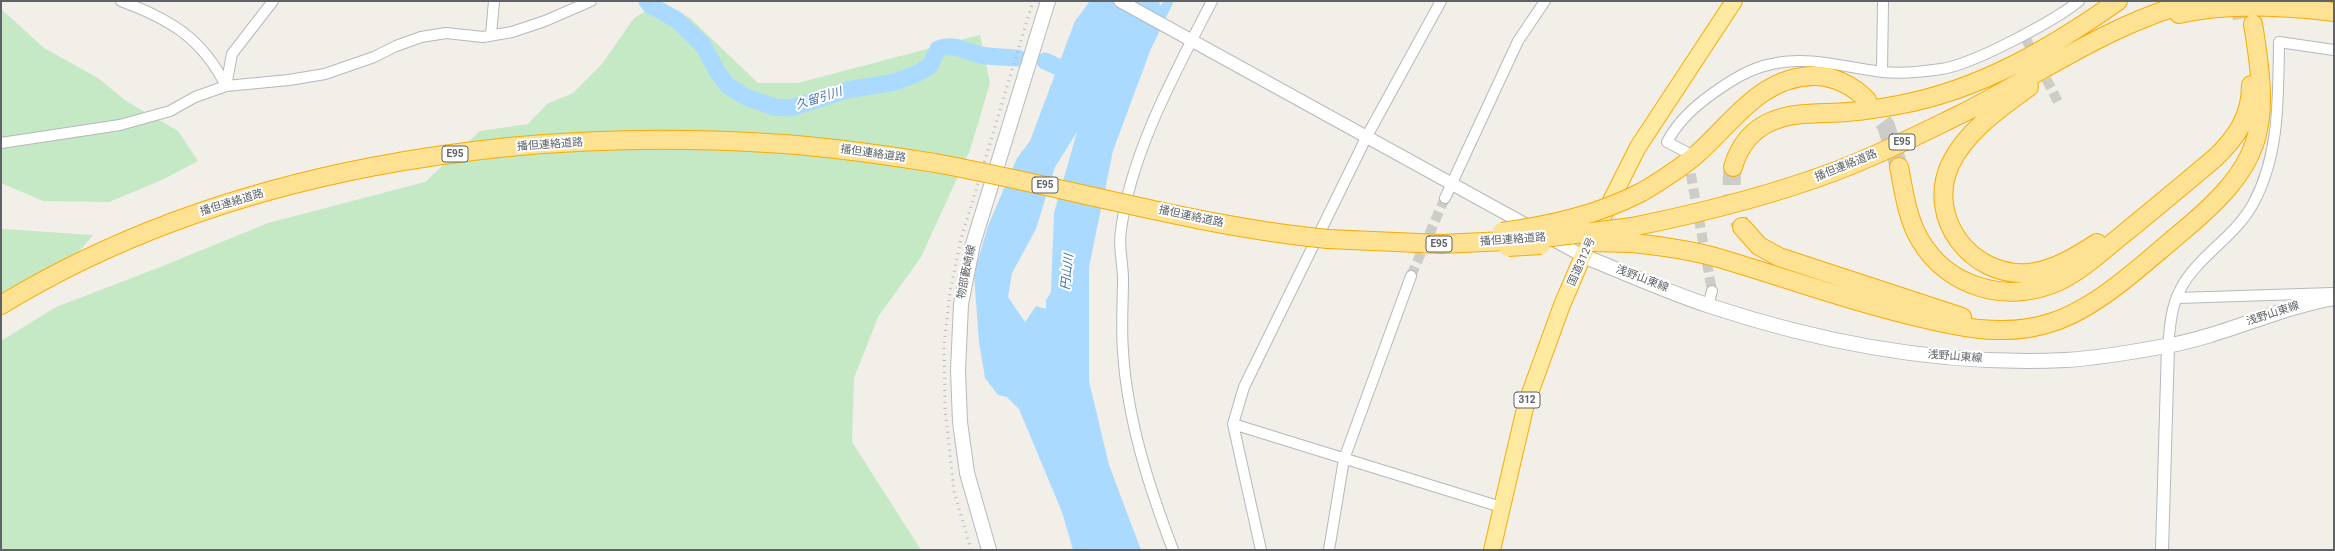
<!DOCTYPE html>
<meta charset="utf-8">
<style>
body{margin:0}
#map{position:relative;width:2335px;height:551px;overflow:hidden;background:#f1efe8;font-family:Roboto,sans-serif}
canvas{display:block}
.frame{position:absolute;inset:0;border:2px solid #5f6368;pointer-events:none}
</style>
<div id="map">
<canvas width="2335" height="551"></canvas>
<div class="frame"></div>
</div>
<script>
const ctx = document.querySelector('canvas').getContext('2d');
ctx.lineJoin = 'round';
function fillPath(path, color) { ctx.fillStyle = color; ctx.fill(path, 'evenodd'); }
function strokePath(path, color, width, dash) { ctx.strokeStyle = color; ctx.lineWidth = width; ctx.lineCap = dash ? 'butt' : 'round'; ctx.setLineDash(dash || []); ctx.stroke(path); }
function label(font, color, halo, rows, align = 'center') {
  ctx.font = font + ' Roboto,"Noto Sans JP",sans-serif'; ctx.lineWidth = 4; ctx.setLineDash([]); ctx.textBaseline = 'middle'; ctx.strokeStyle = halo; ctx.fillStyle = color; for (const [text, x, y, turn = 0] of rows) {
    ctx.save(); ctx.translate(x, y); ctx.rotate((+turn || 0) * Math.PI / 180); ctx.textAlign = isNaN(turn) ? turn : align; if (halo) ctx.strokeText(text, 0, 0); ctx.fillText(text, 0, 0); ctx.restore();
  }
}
fillPath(new Path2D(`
 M660 3 690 18 758 83H798L980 35 990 83 970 150 921 257 878 317 854 378 852 442 921 550H1V341L56 307 158 268 268 223 425 182 480 131 528 124 547 104 573 93 602 64 634 18Z
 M1 9 44 48 98 78 126 101 178 131 198 161 164 179 109 202 43 201 1 183Z
 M3 229 93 235 76 255 1 295V230Z`), '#c5e8c5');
fillPath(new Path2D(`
 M1090 1H1159L1160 6 1164 1H1174L1150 51 1113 151 1089 267V381L1109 465 1141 550H1073L1062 512 1019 409 1007 397 998 395 985 378 979 342 974 274 988 226 1017 158 1030 141 1075 21ZM1077 132 1054 213 1051 292 1046 300V309L1036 306 1025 322 1008 297 1012 273 1036 229 1055 167Z`), '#aadaff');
strokePath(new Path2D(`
 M647 1 650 5 677 20 703 45 718 73 728 86 746 97 774 107 791 108 847 90 895 82 916 74 930 66 938 49C954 43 965 51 980 55 992 57 1006 57 1018 58
 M1045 61 1080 77`), '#aadaff', 17);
strokePath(new Path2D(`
 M2026 39 2059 104
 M1688 159 1712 291
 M1411 276 1445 198`), '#ccccc8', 10, [10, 5]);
strokePath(new Path2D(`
 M2239 1 2243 25
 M1867 100 1886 126 1899 167
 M1733 167C1730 188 1731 208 1742 227`), '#ccccc8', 18, [18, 9]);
const minor = new Path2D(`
 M121 1C170 19 202 38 226 86
 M491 35 494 1
 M1882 72 1883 1
 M226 86 232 54 273 1
 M1 143 120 125 170 111 195 97 226 86 289 80 325 74 374 57 396 46 421 37 446 33 483 37 512 32 545 21 591 1
 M1686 152 1667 142C1677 123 1695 106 1712 94 1730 81 1750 68 1772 64 1809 55 1847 68 1883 72 1903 74 1921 72 1941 69 1972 65 2054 21 2079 1
 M1445 198 1518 41 1545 1
 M2177 298 2333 293
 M1708 305 1712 291
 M2168 346C2170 327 2171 307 2180 290 2197 256 2236 237 2254 202 2280 153 2278 97 2279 42L2334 50
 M1233 424 1501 507
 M1173 550C1149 487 1127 419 1123 351 1121 327 1123 303 1123 279 1123 263 1118 246 1121 230 1131 152 1176 71 1212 1
 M1261 550 1233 424 1244 387 1367 136 1441 1
 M1329 550 1344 459 1411 276`);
const tertiary = new Path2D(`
 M1120 1 1532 228
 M1548 237 1583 256
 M2162 550 2168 346`);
const secondary = new Path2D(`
 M1583 256C1626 273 1667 292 1710 306 1825 344 1945 366 2066 360 2099 358 2133 352 2166 346 2223 336 2277 308 2334 298
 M989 550 967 473 960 422 958 370 961 304 973 244 1048 1`);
const trunk = new Path2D(`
 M1492 550 1526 404 1562 305 1583 256 1638 147 1734 1`);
const motorway = new Path2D(`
 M2179 14C2230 3 2282 6 2334 12
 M2029 87C2000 108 1965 132 1950 165 1926 218 1971 277 2028 273 2053 271 2077 256 2097 243
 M1733 167C1739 147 1750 131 1770 122 1794 111 1822 114 1847 112 1864 111 1881 108 1898 105 1980 90 2051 48 2118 1
 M1899 167C1904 192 1907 218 1920 240 1948 288 2008 304 2057 282 2081 271 2101 252 2121 236 2153 210 2184 184 2215 158 2237 137 2251 116 2251 85
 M1642 192C1662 180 1680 169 1697 154 1733 122 1762 75 1816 76 1837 77 1853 86 1867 100
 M1632 227C1701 213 1770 196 1836 171 1879 155 1920 134 1961 114 2039 75 2110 23 2195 1
 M1742 227 1759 246 1779 257 1962 317
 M1328 239 1441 244 1506 241
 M1632 243C1662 246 1692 250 1722 259 1783 277 1843 299 1905 314 1953 326 2004 339 2053 322 2098 307 2142 265 2178 235 2264 164 2271 132 2253 24
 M1 305C224 169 509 127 767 143 823 146 879 154 935 163`);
strokePath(minor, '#b5b8bc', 12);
strokePath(tertiary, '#b5b8bc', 14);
strokePath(secondary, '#b6babf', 16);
strokePath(trunk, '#f9ab00', 18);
strokePath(motorway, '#f9ab00', 20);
strokePath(minor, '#fff', 10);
strokePath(tertiary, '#fff', 12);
strokePath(secondary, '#fff', 14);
strokePath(trunk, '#feeaa1', 16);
strokePath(motorway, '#fde293', 18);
strokePath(new Path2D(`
 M971 550 954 491 945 409 944 345 950 292 961 239 1033 1`), '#b6b7b8', 3, [1, 5]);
const motorwayBridge = new Path2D(`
 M935 163C1066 187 1195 226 1328 239
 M1502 232C1552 225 1597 215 1642 192
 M1527 240 1632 227
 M1590 242 1632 243
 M1508 247 1541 245`);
strokePath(motorwayBridge, '#f9ab00', 20, []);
strokePath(motorwayBridge, '#fde293', 18);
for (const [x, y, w] of [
 [1902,142,26],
 [455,154,26],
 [1045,185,26],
 [1439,244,26],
 [1527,400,26]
]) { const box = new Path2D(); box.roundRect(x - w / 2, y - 8, w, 16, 3); ctx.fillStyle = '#fff'; ctx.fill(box); strokePath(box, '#5f6368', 1); }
label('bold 10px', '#5f6368', null, [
 ["E95",1902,142],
 ["E95",455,154],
 ["E95",1045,185],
 ["E95",1439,244],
 ["312",1527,400]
]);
label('11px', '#5f6368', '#fff', [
 ["播但連絡道路",550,145,-4],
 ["播但連絡道路",873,154,8],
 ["播但連絡道路",1846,166,-22],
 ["播但連絡道路",232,203,-17],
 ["播但連絡道路",1191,217,12],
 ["播但連絡道路",1513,240,-4],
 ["国道312号",1582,262,-66],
 ["物部藪崎線",967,272,-78],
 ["浅野山東線",1642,279,21],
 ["浅野山東線",2273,314,-18],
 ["浅野山東線",1955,357,4]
]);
label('italic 12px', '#4174aa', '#fff', [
 ["久留引川",819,99,-17],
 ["円山川",1068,272,-84]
]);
</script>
